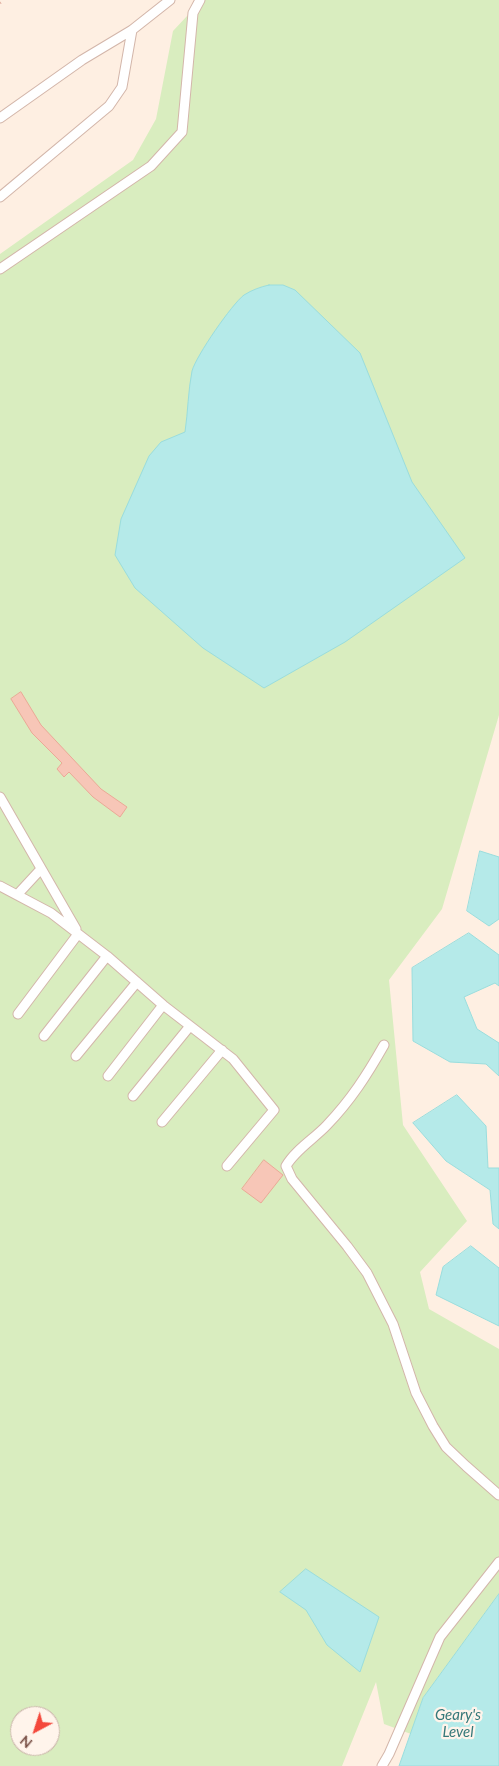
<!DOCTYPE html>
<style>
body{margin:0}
#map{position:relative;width:499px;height:1766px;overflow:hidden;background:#feefe2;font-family:Lato,sans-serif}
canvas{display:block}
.north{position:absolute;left:10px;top:1706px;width:50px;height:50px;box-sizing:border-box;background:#fff4eb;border:1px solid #c9b2a9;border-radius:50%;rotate:220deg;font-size:14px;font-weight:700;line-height:20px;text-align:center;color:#795046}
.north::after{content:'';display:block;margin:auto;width:18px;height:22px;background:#f4483b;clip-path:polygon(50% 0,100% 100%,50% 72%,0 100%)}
</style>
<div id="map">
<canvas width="499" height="1766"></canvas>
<div class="north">N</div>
</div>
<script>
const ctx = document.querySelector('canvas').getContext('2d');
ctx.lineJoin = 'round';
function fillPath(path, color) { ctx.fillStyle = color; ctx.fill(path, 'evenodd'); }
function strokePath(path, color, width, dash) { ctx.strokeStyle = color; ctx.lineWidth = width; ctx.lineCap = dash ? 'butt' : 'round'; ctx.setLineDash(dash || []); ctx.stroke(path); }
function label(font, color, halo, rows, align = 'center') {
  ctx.font = font + ' Lato,sans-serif'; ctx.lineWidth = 4.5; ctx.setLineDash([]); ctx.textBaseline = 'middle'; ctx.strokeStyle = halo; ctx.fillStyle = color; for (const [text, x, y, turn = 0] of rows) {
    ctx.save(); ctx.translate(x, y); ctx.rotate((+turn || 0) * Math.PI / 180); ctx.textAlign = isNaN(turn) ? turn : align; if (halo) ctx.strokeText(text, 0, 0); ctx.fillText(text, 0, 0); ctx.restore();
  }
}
fillPath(new Path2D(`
 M202 0H499V715L442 909 389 980 403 1125 467 1221 420 1272 429 1309 499 1349V1594L423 1698 411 1734 384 1724 376 1682 342 1766H0V254L133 160 156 119 173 31ZM20 1716H50V1746H20Z`), '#d9edbf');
const water = new Path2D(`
 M269 285H283L295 290 360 353 412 482 465 558 345 642 264 688 203 648 135 588 115 555 121 519 149 456 161 442 185 432C188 412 188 391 192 371 196 356 232 304 244 295 252 290 260 287 269 285Z
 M480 851 499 857V919L489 926 467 911Z
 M469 933 499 955V986L495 983 464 997 477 1029 499 1043V1076L486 1064 450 1062 413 1041 412 968Z
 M457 1095 486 1126 488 1168H499V1229L493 1224 490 1190 446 1161 413 1123Z
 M471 1246 499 1268V1326L436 1295 443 1267Z
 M306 1569 379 1617 360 1672 327 1645 306 1610 280 1592Z
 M499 1594V1766H399L423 1698Z`);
fillPath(water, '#b5eae9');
strokePath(water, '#9adddd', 1);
const building = new Path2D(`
 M21 692 41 725 101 789 127 807 120 817 93 797 69 772 64 777 57 769 62 763 32 733 11 699Z
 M264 1160 283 1175 261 1203 242 1189Z`);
fillPath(building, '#f7c6b7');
strokePath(building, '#eba996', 1);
const lane = new Path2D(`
 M0 118 82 60 132 30 170 0
 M0 197 109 106 122 87 132 30
 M0 269 151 166 182 132 193 13 200 0
 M0 797 76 929
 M0 886 51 913 107 956 163 1005 108 1076
 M17 895 41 869
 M163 1005 233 1059 274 1110 227 1166
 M18 1014 78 934
 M44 1036 107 956
 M384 1045C367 1075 351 1100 327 1125 315 1138 295 1150 286 1166L292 1179 347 1246 367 1273 393 1324 416 1393 433 1426 446 1447 466 1466 499 1495
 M76 1056 137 982
 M133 1096 190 1026
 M162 1122 222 1050
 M382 1766 389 1754 440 1637 499 1562`);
strokePath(lane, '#d3b6aa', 11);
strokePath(new Path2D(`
 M0 3 4 0`), '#dca99a', 2.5, [1, 4]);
strokePath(lane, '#fff', 9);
label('italic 15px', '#357879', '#fff4eb', [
 ["Geary's",458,1715],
 ["Level",458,1732]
]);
</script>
